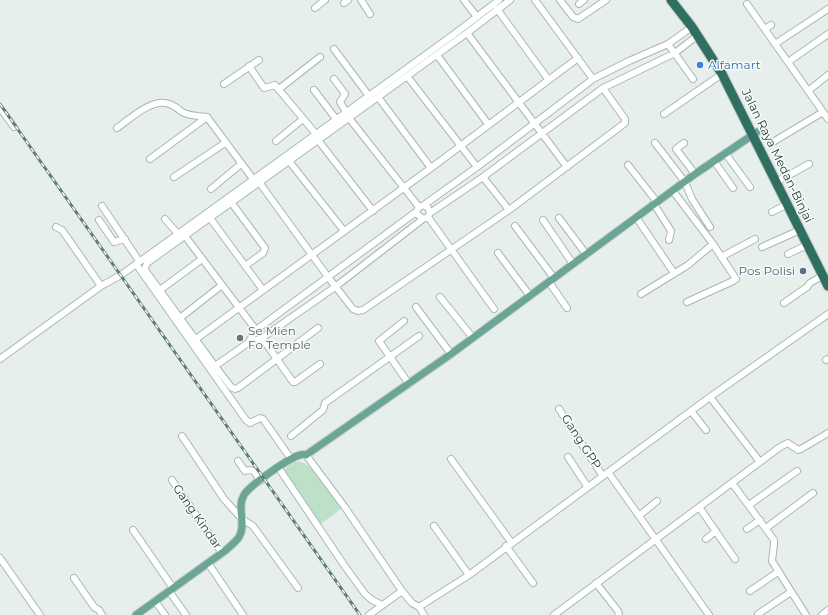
<!DOCTYPE html>
<style>
body{margin:0}
canvas{display:block;background:#e6efeb}
</style>
<canvas width="828" height="615"></canvas>
<script>
const ctx = document.querySelector('canvas').getContext('2d');
ctx.lineJoin = 'round';
function fillPath(path, color) { ctx.fillStyle = color; ctx.fill(path, 'evenodd'); }
function strokePath(path, color, width, dash) { ctx.strokeStyle = color; ctx.lineWidth = width; ctx.lineCap = dash ? 'butt' : 'round'; ctx.setLineDash(dash || []); ctx.stroke(path); }
function label(font, color, halo, rows, align = 'center') {
  ctx.font = font + ' Montserrat,sans-serif'; ctx.lineWidth = 3; ctx.setLineDash([]); ctx.textBaseline = 'middle'; ctx.strokeStyle = halo; ctx.fillStyle = color; for (const [text, x, y, turn = 0] of rows) {
    ctx.save(); ctx.translate(x, y); ctx.rotate((+turn || 0) * Math.PI / 180); ctx.textAlign = isNaN(turn) ? turn : align; if (halo) ctx.strokeText(text, 0, 0); ctx.fillText(text, 0, 0); ctx.restore();
  }
}
fillPath(new Path2D(`
 M294 462C302 461 305 463 311 468L341 509 318 526 282 471Z`), '#bfe0c8');
const minor = new Path2D(`
 M361 0 370 14
 M464 0 477 17
 M535 0 593 79
 M560 0 573 17 578 19 606 0
 M344 3 348 0
 M579 4 584 0
 M747 4 828 119
 M315 8 325 0
 M497 9 548 79
 M765 29 771 25
 M467 33 567 167
 M668 44 693 79
 M775 44 828 9
 M334 49 369 96
 M437 55 488 124
 M788 62 828 34
 M249 66 264 88 275 85 316 134
 M407 76 477 167
 M334 79 345 94 340 102 346 112
 M224 84 259 60
 M279 89 320 57
 M314 90 336 119
 M808 91 828 75
 M378 97 431 168
 M0 108 14 127
 M664 114 722 74
 M349 118 419 207
 M117 128C130 119 153 97 169 104 174 105 178 109 182 112 189 116 199 116 207 117L253 179
 M318 140 373 211
 M276 141 303 119
 M773 142 823 112
 M655 143 685 182 692 199 710 227
 M684 143 676 149 695 174
 M725 153 750 187
 M150 159 207 117
 M289 161 344 231
 M714 161 733 188
 M628 165 657 202
 M174 177 225 143
 M483 177 509 210
 M780 180 809 164
 M259 182 328 277 353 309 358 311 363 310 509 210 625 123V119L603 88
 M211 189 241 164
 M673 191 713 244 736 279 733 281 687 302
 M231 202 265 248 263 253 245 266
 M654 204 671 231 669 240
 M424 205 428 208 430 213 428 217 423 219 417 214 416 212 419 207 424 205 477 167 593 79 629 61 668 44 692 27
 M102 206 139 261
 M772 212 788 204
 M430 213 483 177 603 88 675 53 698 35
 M428 217 494 309
 M636 217 674 273
 M210 218 263 290
 M559 218 586 254
 M165 219 178 234
 M99 220 114 242 125 239
 M543 220 573 264
 M515 226 554 278
 M56 227 62 230 101 286
 M185 236 262 338 293 382H295L320 364
 M762 247 800 230
 M498 253 530 296
 M788 254 807 245
 M721 257 755 239
 M136 264 246 420 250 423 260 418 263 419 291 459
 M549 282 567 308
 M160 290 202 259
 M641 294 688 265 713 244
 M440 297 473 338
 M784 303 807 287 810 283 822 276
 M416 307 451 354
 M180 318 222 285
 M404 321 379 341 409 384
 M318 328 238 388 235 389 231 387 215 366 145 270V268L147 263 467 33 510 0
 M196 339 431 168 578 58
 M248 343 256 330 416 212
 M0 359 101 286 121 275 178 234 453 35 499 0
 M826 360 828 359
 M215 366 248 343 262 338 335 287 423 219
 M710 397 760 462
 M559 409 602 475
 M691 411 706 430
 M182 436 224 499 242 519 253 526 298 588
 M291 436 323 410 325 403 419 336
 M306 455 344 506 402 591 412 603 419 607 424 615
 M568 457 587 486
 M451 459 511 542
 M238 461 245 471C255 468 255 473 260 481
 M278 467 344 565 365 594 372 600 382 605
 M608 472 709 615
 M172 480 222 553
 M732 483 774 540V544L772 561 806 615
 M749 505 797 471
 M699 507 735 559
 M639 516 657 501
 M434 526 469 575
 M766 528 813 493
 M747 529 760 520
 M133 530 173 588
 M706 539 716 531
 M506 546 533 583
 M0 558 40 615
 M208 563 243 615
 M74 578 94 607 99 610 102 615
 M596 583 618 611 619 615
 M169 591 186 615
 M750 591 778 572
 M155 601 165 615
 M419 607 469 575 710 397 828 314
 M758 614 791 592
 M369 615 402 591
 M554 615 780 447 788 443 798 450 801 449 828 433
 M822 615 828 610`);
const major = new Path2D(`
 M136 615 226 550C230 546 236 542 239 537 247 524 236 508 244 495 250 485 289 458 300 455 303 454 303 454 306 455L451 354 695 174 757 132`);
const highway = new Path2D(`
 M671 0 692 27 722 74 828 286`);
strokePath(minor, '#a8b8b2', 8);
strokePath(major, '#c2cac8', 9);
strokePath(highway, '#c2cac8', 11);
strokePath(minor, '#fff', 6);
strokePath(major, '#6aa596', 7);
strokePath(highway, '#2f6f62', 9);
const rail = new Path2D(`
 M0 104 360 615`);
strokePath(rail, '#5f7d75', 3);
strokePath(rail, '#f7fbf9', 1.5, [4.5]);
for (const [x, y, r, color] of [
 [700,65,4,"#3f7fe0"],
 [803,271,4,"#5c6f8a"],
 [240,338,4,"#6b7280"]
]) { const dot = new Path2D(); dot.arc(x, y, r, 0, 2 * Math.PI); ctx.fillStyle = color; ctx.fill(dot); strokePath(dot, '#f7fbf9', 1.5); }
label('12px', '#366cbe', '#f7fbf9', [
 ["Alfamart",708,65]
], 'left');
label('12px', '#24423a', '#f7fbf9', [
 ["Jalan Raya Medan-Binjai",777,156,64],
 ["Gang GPP",581,442,57],
 ["Gang Kindar",197,517,55]
]);
label('12px', '#4e5e75', '#f7fbf9', [
 ["Pos Polisi",795,271]
], 'right');
label('12px', '#5b616d', '#f7fbf9', [
 ["Se Mien",248,331],
 ["Fo Temple",248,345]
], 'left');
</script>
